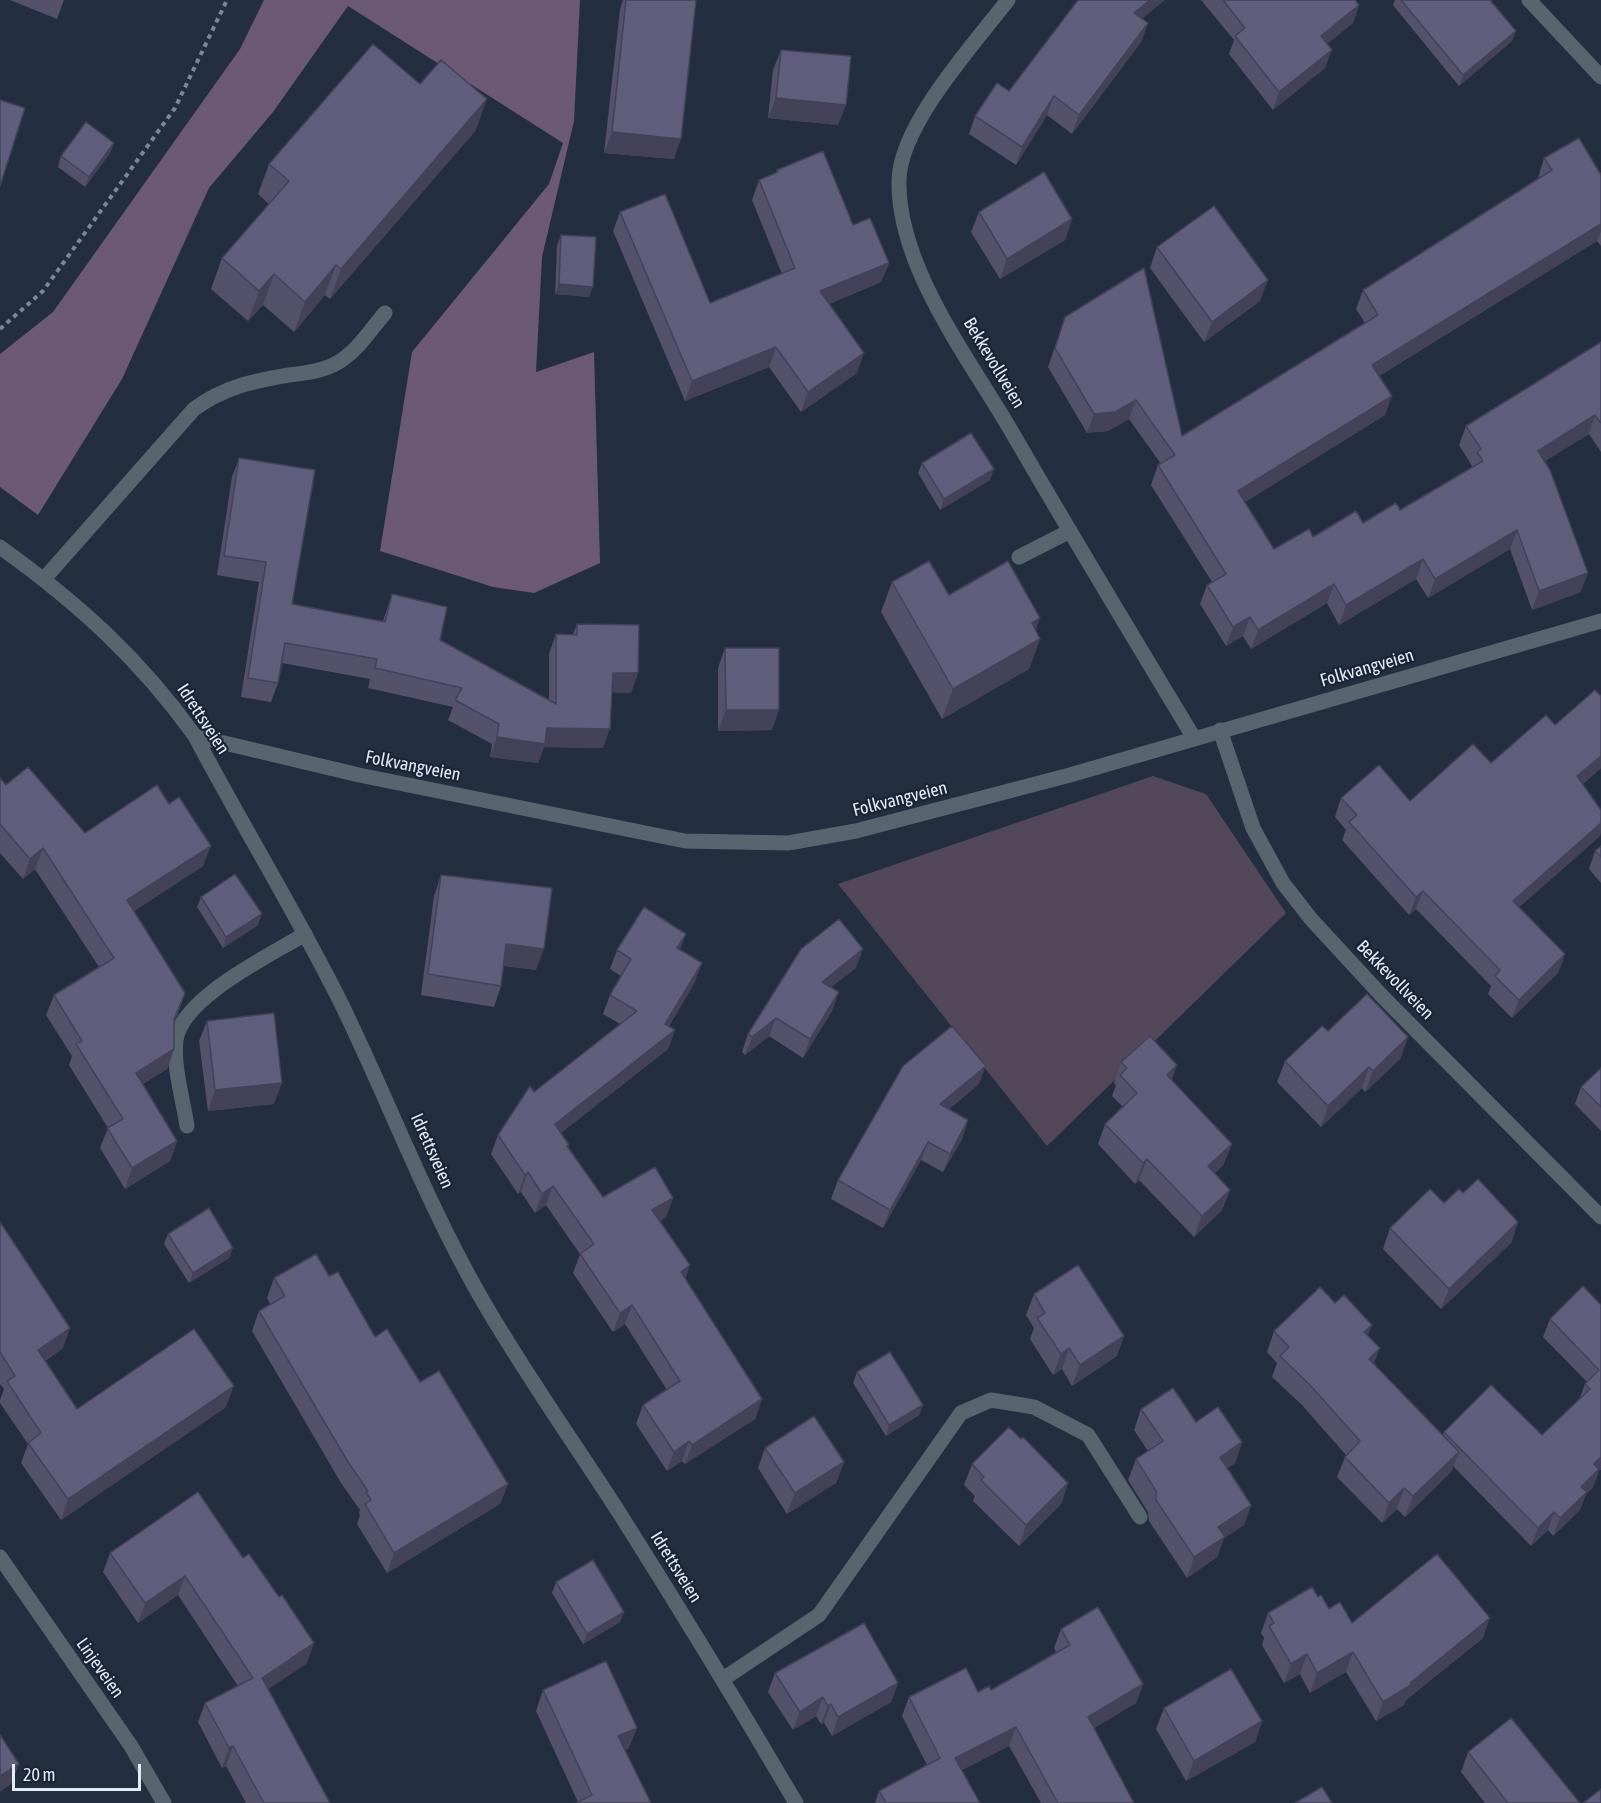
<!DOCTYPE html>
<style>
body{margin:0}
#map{position:relative;width:1601px;height:1803px;overflow:hidden;background:#242e41;font-family:"Asap Condensed",sans-serif}
canvas{display:block}
.scale{position:absolute;left:12px;top:1764px;width:129px;height:27px;box-sizing:border-box;border:3px solid #e4ebf8;border-top:0;padding-left:8px;font-size:18px;line-height:21px;white-space:nowrap;color:#e4ebf8;-webkit-text-stroke:4px #1b2437;paint-order:stroke}
</style>
<div id="map">
<canvas width="1601" height="1803"></canvas>
<div class="scale">20 m</div>
</div>
<script>
const ctx = document.querySelector('canvas').getContext('2d');
ctx.lineJoin = 'round';
function fillPath(path, color) { ctx.fillStyle = color; ctx.fill(path, 'evenodd'); }
function strokePath(path, color, width, dash) { ctx.strokeStyle = color; ctx.lineWidth = width; ctx.lineCap = dash ? 'butt' : 'round'; ctx.setLineDash(dash || []); ctx.stroke(path); }
function label(font, color, halo, rows, align = 'center') {
  ctx.font = font + ' "Asap Condensed",sans-serif'; ctx.lineWidth = 4.5; ctx.setLineDash([]); ctx.textBaseline = 'middle'; ctx.strokeStyle = halo; ctx.fillStyle = color; for (const [text, x, y, turn = 0] of rows) {
    ctx.save(); ctx.translate(x, y); ctx.rotate((+turn || 0) * Math.PI / 180); ctx.textAlign = isNaN(turn) ? turn : align; if (halo) ctx.strokeText(text, 0, 0); ctx.fillText(text, 0, 0); ctx.restore();
  }
}
fillPath(new Path2D(`
 M1153 776 1206 794 1286 913 1047 1146 838 884Z`), '#53475a');
fillPath(new Path2D(`
 M264 0H580L574 121 542 257 536 372 594 352 600 563 534 593 493 587 380 551 412 352 549 184 563 143 348 6 273 112 209 188 122 379 38 515 0 487V354L53 312 240 49Z`), '#6b5976');
strokePath(new Path2D(`
 M0 329 43 291 175 108 227 0`), '#7f8797', 4, [4.5, 4.5]);
strokePath(new Path2D(`
 M1019 557 1070 531
 M44 579 194 409C224 387 253 381 289 375 305 373 323 371 337 363 357 352 371 329 385 313
 M187 1126C183 1099 173 1067 176 1040 182 997 271 955 305 934
 M723 1679 819 1615 961 1413 991 1400 1034 1407 1088 1435 1140 1517`), '#58656f', 15);
strokePath(new Path2D(`
 M1008 0C974 44 900 125 899 180 897 267 971 361 1013 434 1072 536 1133 637 1194 738
 M1529 0 1601 77
 M1220 730 1253 828 1283 883 1311 919 1382 996 1601 1217
 M195 736C242 825 295 911 340 1001 388 1099 426 1202 480 1296 523 1371 573 1441 620 1514 680 1609 739 1706 796 1803
 M0 1557 131 1746 164 1803`), '#58656f', 15);
strokePath(new Path2D(`
 M0 547C78 603 139 658 195 736L359 775 685 841 788 843 856 831 1070 775 1601 621`), '#58656f', 15);
fillPath(new Path2D(`
 M10 0H64L57 19Z
 M623 0H696L674 159 604 153 620 9Z
 M1201 0H1355L1359 5 1353 23 1327 44 1325 68 1273 110 1229 54 1234 40Z
 M1395 0H1490L1516 31 1512 41 1459 86 1393 5Z
 M1142 19 1148 23 1141 42 1072 134 1047 115 1016 165 969 134 975 116 1009 91Z
 M781 50 838 125 768 118 773 70Z
 M420 84 476 130 330 299 325 295 294 332 263 305 248 321 211 289 222 258 269 204 258 194 269 164Z
 M114 143 110 153 85 187 58 167 61 156Z
 M1544 158 1601 175V246L1597 241 1379 376 1385 415 1245 502 1274 549 1313 537 1363 523 1400 510 1471 468 1472 466 1459 445 1466 426 1601 342V452L1589 434 1544 461 1581 592 1532 610 1510 549 1428 598 1416 579 1339 625 1327 603 1251 649 1243 636 1226 646 1200 604 1207 585 1212 582 1151 485 1158 465 1161 464 1129 419 1108 431 1087 433 1048 367 1065 317 1182 436 1365 323 1356 309 1363 290 1538 179V178Z
 M777 170 853 225 889 263 881 282 829 304 857 373 801 412 769 367 685 401 613 231 620 212 710 303 782 274 752 200 759 180 776 173Z
 M979 212 1072 219 1065 240 1000 279 971 232Z
 M561 235 589 297 555 294 557 246Z
 M1157 247 1260 301 1204 342 1150 268Z
 M239 458 292 604 383 621 392 594 440 640 549 701V654L556 634H573L577 624 638 673 631 693 612 692 603 748 544 747 538 763 490 757 492 744 448 720 453 707 368 688 370 679 282 663 278 683 271 702 241 697 259 582 217 575 232 477Z
 M922 463 990 480 940 510 918 473Z
 M892 582 949 595 1036 631 1040 639 1029 669 942 719 881 612Z
 M725 648 772 730 718 731V668Z
 M1555 725 1601 768 1583 784 1600 836 1519 907 1565 954 1558 973 1512 1018 1488 994 1491 986 1416 909 1409 915 1342 840 1346 830 1335 817 1341 798 1410 801 1491 763Z
 M0 778 6 785 85 833 203 866 134 911 178 1014 174 1022V1049L167 1069 143 1084 177 1141 170 1161 125 1189 100 1148 108 1128 69 1065 72 1056 46 1015 54 995 99 967 35 869 23 879 0 853Z
 M1601 846V883L1589 869 1595 851Z
 M441 875 536 970 504 966 501 986 494 1007 421 995 434 896Z
 M201 897 258 925 223 948 197 907Z
 M617 950H680L695 982 669 1026 675 1030 668 1049 561 1133 569 1145 568 1148 603 1197 673 1198 666 1217 660 1221 690 1265 685 1279 762 1399 755 1419 685 1464 682 1461 667 1471 636 1424 643 1405 667 1390 625 1324 613 1332 573 1273 580 1254 546 1205 535 1213 521 1192 518 1194 491 1154 498 1135 534 1092 620 1024 603 1014 610 995 621 976 610 969Z
 M856 968 831 987 832 1011 803 1058 769 1036 745 1055 742 1052 748 1034Z
 M207 1021 274 1104 208 1111 199 1041Z
 M1328 1031 1401 1058 1365 1092 1362 1088 1321 1127 1277 1082 1285 1061Z
 M1121 1062 1172 1080 1224 1164 1215 1173 1230 1190 1222 1210 1194 1237 1139 1180 1135 1184 1098 1144 1105 1124 1123 1107 1112 1096 1116 1085 1114 1083Z
 M1601 1068V1131L1575 1104 1581 1087Z
 M979 1084 949 1109 968 1120 962 1139 943 1172 921 1160 883 1228 831 1199 838 1180Z
 M1463 1193 1518 1222 1511 1243 1441 1309 1383 1249 1390 1228Z
 M0 1222 63 1348 45 1361 77 1409 226 1407 61 1520 21 1463 28 1444 0 1403V1400L4 1389 0 1384Z
 M168 1234 233 1248 229 1258 189 1283 164 1244Z
 M329 1276 375 1337 420 1382 508 1484 500 1504 387 1573 357 1524 360 1516 359 1513 360 1510 341 1483 252 1331 259 1311 270 1304 267 1298 274 1278Z
 M1034 1294 1117 1356 1072 1386 1062 1369 1053 1375 1030 1339 1034 1328 1026 1315Z
 M1335 1303 1368 1336 1374 1364 1443 1435 1444 1432 1542 1435 1579 1400 1585 1384 1587 1382 1543 1337 1550 1319 1601 1305V1469L1599 1471 1593 1487 1586 1494 1580 1510 1553 1536 1548 1530 1531 1546 1453 1466 1451 1472 1405 1517 1397 1509 1382 1523 1337 1477 1345 1457 1346 1455 1302 1405 1272 1377 1277 1363 1267 1352 1274 1331Z
 M857 1372 923 1405 919 1415 886 1436 853 1383Z
 M1141 1409 1196 1422 1242 1442 1235 1463 1227 1468 1251 1505 1244 1525 1224 1538 1217 1557 1187 1578 1149 1521 1148 1512 1128 1480 1136 1459 1148 1451 1134 1430Z
 M1021 1439 1068 1483 1061 1504 1019 1546 973 1501 975 1496 964 1485 972 1464Z
 M765 1448 844 1462 836 1483 787 1514 758 1468Z
 M198 1492 307 1663 268 1689 330 1803H246L226 1766 222 1768 198 1722 205 1703 238 1686 178 1595 138 1623 103 1572 110 1553Z
 M556 1582 620 1622 583 1644 552 1593Z
 M1318 1597 1329 1609 1352 1623 1483 1638 1406 1700 1404 1705 1376 1721 1346 1672 1310 1693 1300 1674 1284 1683 1262 1645 1264 1638 1261 1633 1268 1613Z
 M1061 1629 1143 1684 1136 1703 1094 1728 1134 1803H1041L1009 1746 962 1770 980 1803H875L879 1791 927 1765 902 1716 909 1697 991 1690 1056 1652 1054 1648Z
 M775 1673 898 1683 891 1702 832 1736 824 1723 821 1724 816 1716 793 1730 768 1692Z
 M543 1690 629 1748 625 1750 651 1803 578 1802 536 1711Z
 M1164 1708 1262 1721 1255 1742 1186 1781 1156 1729Z
 M1468 1752 1580 1803H1485L1461 1772Z`), '#53516c');
fillPath(new Path2D(`
 M1150 0H1165L1127 31 1134 13Z
 M1359 5 1353 23 1314 54 1321 36Z
 M1148 23 1141 42 1072 134 1079 115Z
 M1516 31 1512 41 1459 86 1463 75Z
 M1332 50 1325 68 1273 110 1279 92Z
 M1054 96 1047 115 1016 165 1022 147Z
 M776 98 846 105 838 125 768 118Z
 M487 99 476 130 330 299 341 269Z
 M612 132 681 139 674 159 604 153Z
 M114 143 110 153 85 187 89 177Z
 M1072 219 1065 240 1000 279 1007 259Z
 M1601 224V231L1597 241 1365 384 1372 365Z
 M889 263 881 282 813 310 820 291Z
 M336 265 325 295 294 332 305 302Z
 M274 274 263 305 248 321 259 291Z
 M1268 280 1260 301 1204 342 1212 322Z
 M559 284 593 287 589 297 555 294Z
 M776 347 769 367 685 401 692 381Z
 M864 353 857 373 801 412 808 392Z
 M1392 396 1385 415 1231 511 1238 491Z
 M1136 400 1129 419 1108 431 1087 433 1094 414Z
 M1595 415 1589 434 1531 470 1538 451Z
 M994 469 990 480 940 510 944 499Z
 M1517 530 1510 549 1428 598 1435 579Z
 M1423 559 1416 579 1339 625 1346 605Z
 M1588 573 1581 592 1532 610 1539 591Z
 M1334 584 1327 603 1251 649 1258 630Z
 M1250 617 1243 636 1226 646 1233 627Z
 M1040 618 1031 644 1040 639 1029 669 942 719 953 689 1032 623Z
 M613 673H638L631 693 606 692Z
 M726 710H779L772 730 718 731Z
 M547 728 610 729 603 748 544 747 538 763 490 757 497 737Z
 M1601 756V768L1571 794 1577 776Z
 M1601 823V833L1600 836 1506 919 1513 901Z
 M211 846 203 866 120 920 127 900Z
 M43 848 35 869 23 879 30 859Z
 M1423 891 1416 909 1409 915 1416 897Z
 M262 914 258 925 223 948 226 937Z
 M686 934 679 953 677 948Z
 M506 944 544 949 536 970 499 965Z
 M863 949 856 968 815 1000 822 982Z
 M1565 954 1558 973 1512 1018 1519 1000Z
 M702 963 695 982 658 1043 675 1030 668 1049 548 1143 555 1124 665 1024Z
 M839 992 832 1011 803 1058 810 1039Z
 M185 993 178 1014 166 1039 174 1019Z
 M776 1018 769 1036 745 1055 752 1037Z
 M1408 1037 1401 1058 1365 1092 1373 1071Z
 M174 1049 167 1069 128 1093 136 1073Z
 M1177 1065 1170 1086 1167 1075Z
 M986 1066 979 1084 933 1123 940 1104Z
 M1369 1067 1362 1088 1321 1127 1328 1106Z
 M282 1083 274 1104 208 1111 215 1090Z
 M968 1120 962 1139 943 1172 950 1154Z
 M177 1141 170 1161 125 1189 132 1168Z
 M928 1142 921 1160 883 1228 890 1210Z
 M1232 1144 1224 1164 1201 1187 1208 1166Z
 M1147 1159 1139 1180 1135 1184 1143 1163Z
 M528 1172 521 1192 518 1194 525 1175Z
 M553 1186 546 1205 535 1213 542 1194Z
 M1230 1190 1222 1210 1194 1237 1202 1216Z
 M673 1198 666 1217 645 1229 652 1210Z
 M1518 1222 1511 1243 1441 1309 1449 1289Z
 M233 1248 229 1258 189 1283 193 1273Z
 M690 1265 683 1284 681 1272Z
 M632 1305 625 1324 613 1332 620 1313Z
 M1372 1325 1364 1345V1332Z
 M70 1328 63 1348 30 1370 38 1350Z
 M1124 1336 1117 1356 1072 1386 1080 1365Z
 M1069 1348 1062 1369 1053 1375 1061 1354Z
 M1380 1348 1372 1369 1369 1359Z
 M234 1386 226 1407 61 1520 68 1499Z
 M762 1399 755 1419 685 1464 692 1445Z
 M923 1405 919 1415 886 1436 889 1425Z
 M689 1441 682 1461 667 1471 674 1452Z
 M1242 1442 1235 1463 1213 1478 1220 1457Z
 M1459 1452 1451 1472 1405 1517 1413 1496Z
 M1601 1457V1469L1599 1471 1593 1487 1586 1494 1580 1510 1553 1536 1560 1518 1581 1487 1594 1464Z
 M844 1462 836 1483 787 1514 795 1493Z
 M1068 1483 1061 1504 1019 1546 1026 1525Z
 M508 1484 500 1504 387 1573 394 1553Z
 M1404 1488 1397 1509 1382 1523 1389 1503Z
 M1251 1505 1244 1525 1224 1538 1217 1557 1187 1578 1194 1557 1218 1527Z
 M1554 1512 1548 1530 1531 1546 1538 1528Z
 M185 1576 178 1595 138 1623 145 1603Z
 M624 1612 620 1622 583 1644 587 1634Z
 M1490 1618 1483 1638 1406 1700 1404 1705 1376 1721 1383 1702 1410 1683Z
 M314 1643 307 1663 255 1698 262 1678Z
 M1353 1652 1346 1672 1310 1693 1317 1673Z
 M1307 1654 1300 1674 1284 1683 1291 1664Z
 M898 1683 891 1702 832 1736 838 1717Z
 M1143 1684 1136 1703 1081 1736 1088 1717Z
 M823 1697 816 1716 793 1730 800 1712Z
 M831 1704 824 1723 821 1724 828 1706Z
 M1262 1721 1255 1742 1186 1781 1194 1761Z
 M1016 1727 1009 1746 948 1777 955 1758Z
 M637 1728 629 1748 611 1757 618 1736Z
 M233 1746 226 1766 222 1768 229 1748Z
 M19 1764 11 1784 0 1792V1776Z`), '#434258');
const building = new Path2D(`
 M626 0H696L681 139 612 132Z
 M1078 0H1150L1134 13 1148 23 1079 115 1054 96 1022 147 975 116 997 83 1009 91Z
 M1223 0H1355L1359 5 1321 36 1332 50 1279 92 1235 36 1245 28Z
 M1401 0H1490L1516 31 1463 75Z
 M373 44 420 84 441 60 487 99 341 269 336 265 305 302 274 274 259 291 222 258 289 181 269 164Z
 M781 50 851 56 846 105 776 98Z
 M0 100 25 108 0 186Z
 M86 122 114 143 89 177 61 156Z
 M1579 138 1601 175V224L1372 365 1392 396 1238 491 1274 549 1309 529 1313 537 1356 511 1363 523 1396 503 1400 510 1483 461 1477 452 1481 449 1466 426 1601 342V423L1595 415 1538 451 1550 470 1588 573 1539 591 1517 530 1435 579 1423 559 1346 605 1334 584 1258 630 1250 617 1233 627 1207 585 1226 574 1158 465 1175 455 1136 400 1115 412 1094 414 1055 348 1065 317 1144 268 1182 436 1378 315 1363 290 1552 170 1544 158Z
 M823 151 853 225 870 218 889 263 820 291 864 353 808 392 776 347 692 381 620 212 665 194 710 303 795 268 759 180 778 172 777 170Z
 M1044 172 1072 219 1007 259 979 212Z
 M1214 206 1268 280 1212 322 1157 247Z
 M561 235 596 237 593 287 559 284Z
 M971 433 994 469 944 499 922 463Z
 M239 458 315 470 292 604 385 622 392 594 447 607 440 640 556 704V634L577 635V624L639 625 638 673H613L610 729 547 728 545 744 497 737 499 724 455 700 462 688 375 668 377 659 285 643 278 683 248 678 266 562 224 556Z
 M929 561 949 595 1008 561 1040 618 1032 623 1040 639 953 689 892 582Z
 M725 648H779V710H726Z
 M1595 690 1601 696V756L1577 776 1601 810V823L1513 901 1565 954 1519 1000 1495 976 1500 970 1423 891 1416 897 1349 822 1357 815 1341 798 1379 765 1410 801 1473 744 1491 763 1546 715 1555 725Z
 M28 767 85 833 157 785 169 804 179 797 211 846 127 900 185 993 174 1019V1049L136 1073 177 1141 132 1168 107 1128 123 1119 76 1044 82 1041 54 995 114 958 43 848 30 859 0 824V778L6 785Z
 M1601 846V857L1595 851Z
 M235 874 262 914 226 937 201 897Z
 M441 875 552 888 544 949 506 944 501 986 428 974Z
 M644 907 686 934 677 948 702 963 665 1024 675 1030 555 1124 569 1145 567 1146 603 1197 655 1167 673 1198 652 1210 690 1265 681 1272 762 1399 692 1445 689 1441 674 1452 643 1405 680 1381 632 1305 620 1313 580 1254 594 1244 553 1186 542 1194 528 1172 525 1175 498 1135 530 1086 534 1092 637 1011 610 995 631 959 617 950Z
 M839 919 863 949 822 982 839 992 810 1039 776 1018 752 1037 748 1034 801 949Z
 M1367 994 1408 1037 1373 1071 1369 1067 1328 1106 1285 1061 1322 1026 1328 1031Z
 M274 1013 282 1083 215 1090 207 1021Z
 M952 1026 986 1066 940 1104 968 1120 950 1154 928 1142 890 1210 838 1180 903 1066Z
 M1150 1036 1177 1065 1167 1075 1232 1144 1208 1166 1230 1190 1202 1216 1147 1159 1143 1163 1105 1124 1137 1093 1120 1075 1127 1068 1121 1062Z
 M1601 1068V1107L1581 1087Z
 M1478 1179 1518 1222 1449 1289 1390 1228 1430 1189 1444 1203 1459 1189 1463 1193Z
 M209 1208 233 1248 193 1273 168 1234Z
 M0 1222 70 1328 38 1350 77 1409 194 1329 234 1386 68 1499 28 1443 41 1433 7 1381 15 1376 0 1352Z
 M316 1254 329 1276 338 1272 375 1337 387 1329 420 1382 439 1371 508 1484 394 1553 365 1504 371 1500 366 1492 368 1491 348 1462 259 1311 285 1296 274 1278Z
 M1078 1265 1124 1336 1080 1365 1069 1348 1061 1354 1037 1318 1045 1313 1034 1294Z
 M1583 1286 1601 1305V1457L1594 1464 1599 1469 1581 1487 1587 1492 1560 1518 1554 1512 1538 1528 1444 1432 1491 1385 1542 1435 1590 1389 1585 1384 1599 1370 1550 1319Z
 M1320 1287 1335 1303 1344 1295 1372 1325 1364 1332 1380 1348 1369 1359 1459 1452 1413 1496 1404 1488 1389 1503 1345 1457 1360 1441 1310 1385 1280 1356 1289 1347 1274 1331Z
 M890 1352 923 1405 889 1425 857 1372Z
 M1173 1388 1196 1422 1218 1407 1242 1442 1220 1457 1251 1505 1218 1527 1225 1537 1194 1557 1156 1500V1491L1136 1459 1163 1441 1141 1409Z
 M814 1416 844 1462 795 1493 765 1448Z
 M1009 1427 1021 1439 1023 1437 1068 1483 1026 1525 981 1480 984 1477 972 1464Z
 M198 1492 243 1558 249 1554 279 1597 282 1595 314 1643 262 1678 330 1803H264L233 1746 229 1748 205 1703 253 1678 185 1576 145 1603 110 1553Z
 M1437 1554 1490 1618 1410 1683 1411 1685 1383 1702 1353 1652 1317 1673 1307 1654 1291 1664 1269 1626 1274 1623 1268 1613 1312 1587 1318 1597 1321 1595 1329 1609 1340 1602 1352 1623Z
 M593 1560 624 1612 587 1634 556 1582Z
 M1098 1607 1143 1684 1088 1717 1134 1803H1058L1016 1727 955 1758 980 1803H886L879 1791 940 1758 909 1697 966 1668 978 1692 989 1686 991 1690 1070 1645 1061 1629Z
 M864 1623 898 1683 838 1717 831 1704 828 1706 823 1697 800 1712 775 1673Z
 M606 1661 637 1728 618 1736 651 1803H576L592 1795 543 1690Z
 M1231 1669 1262 1721 1194 1761 1164 1708Z
 M1511 1718 1580 1803H1508L1468 1752Z
 M0 1735 19 1764 0 1776Z
 M1322 1787 1332 1803H1295Z
 M1601 1789V1803H1583Z`);
fillPath(building, '#605e7d');
strokePath(building, '#434258', 1.5);
label('18px', '#e4ebf8', '#1b2437', [
 ["Bekkevollveien",994,363,59],
 ["Folkvangveien",1367,668,-16],
 ["Idrettsveien",203,719,57],
 ["Folkvangveien",413,766,11],
 ["Folkvangveien",900,799,-14],
 ["Bekkevollveien",1395,980,46],
 ["Idrettsveien",432,1151,66],
 ["Idrettsveien",676,1567,58],
 ["Linjeveien",100,1668,55]
]);
</script>
